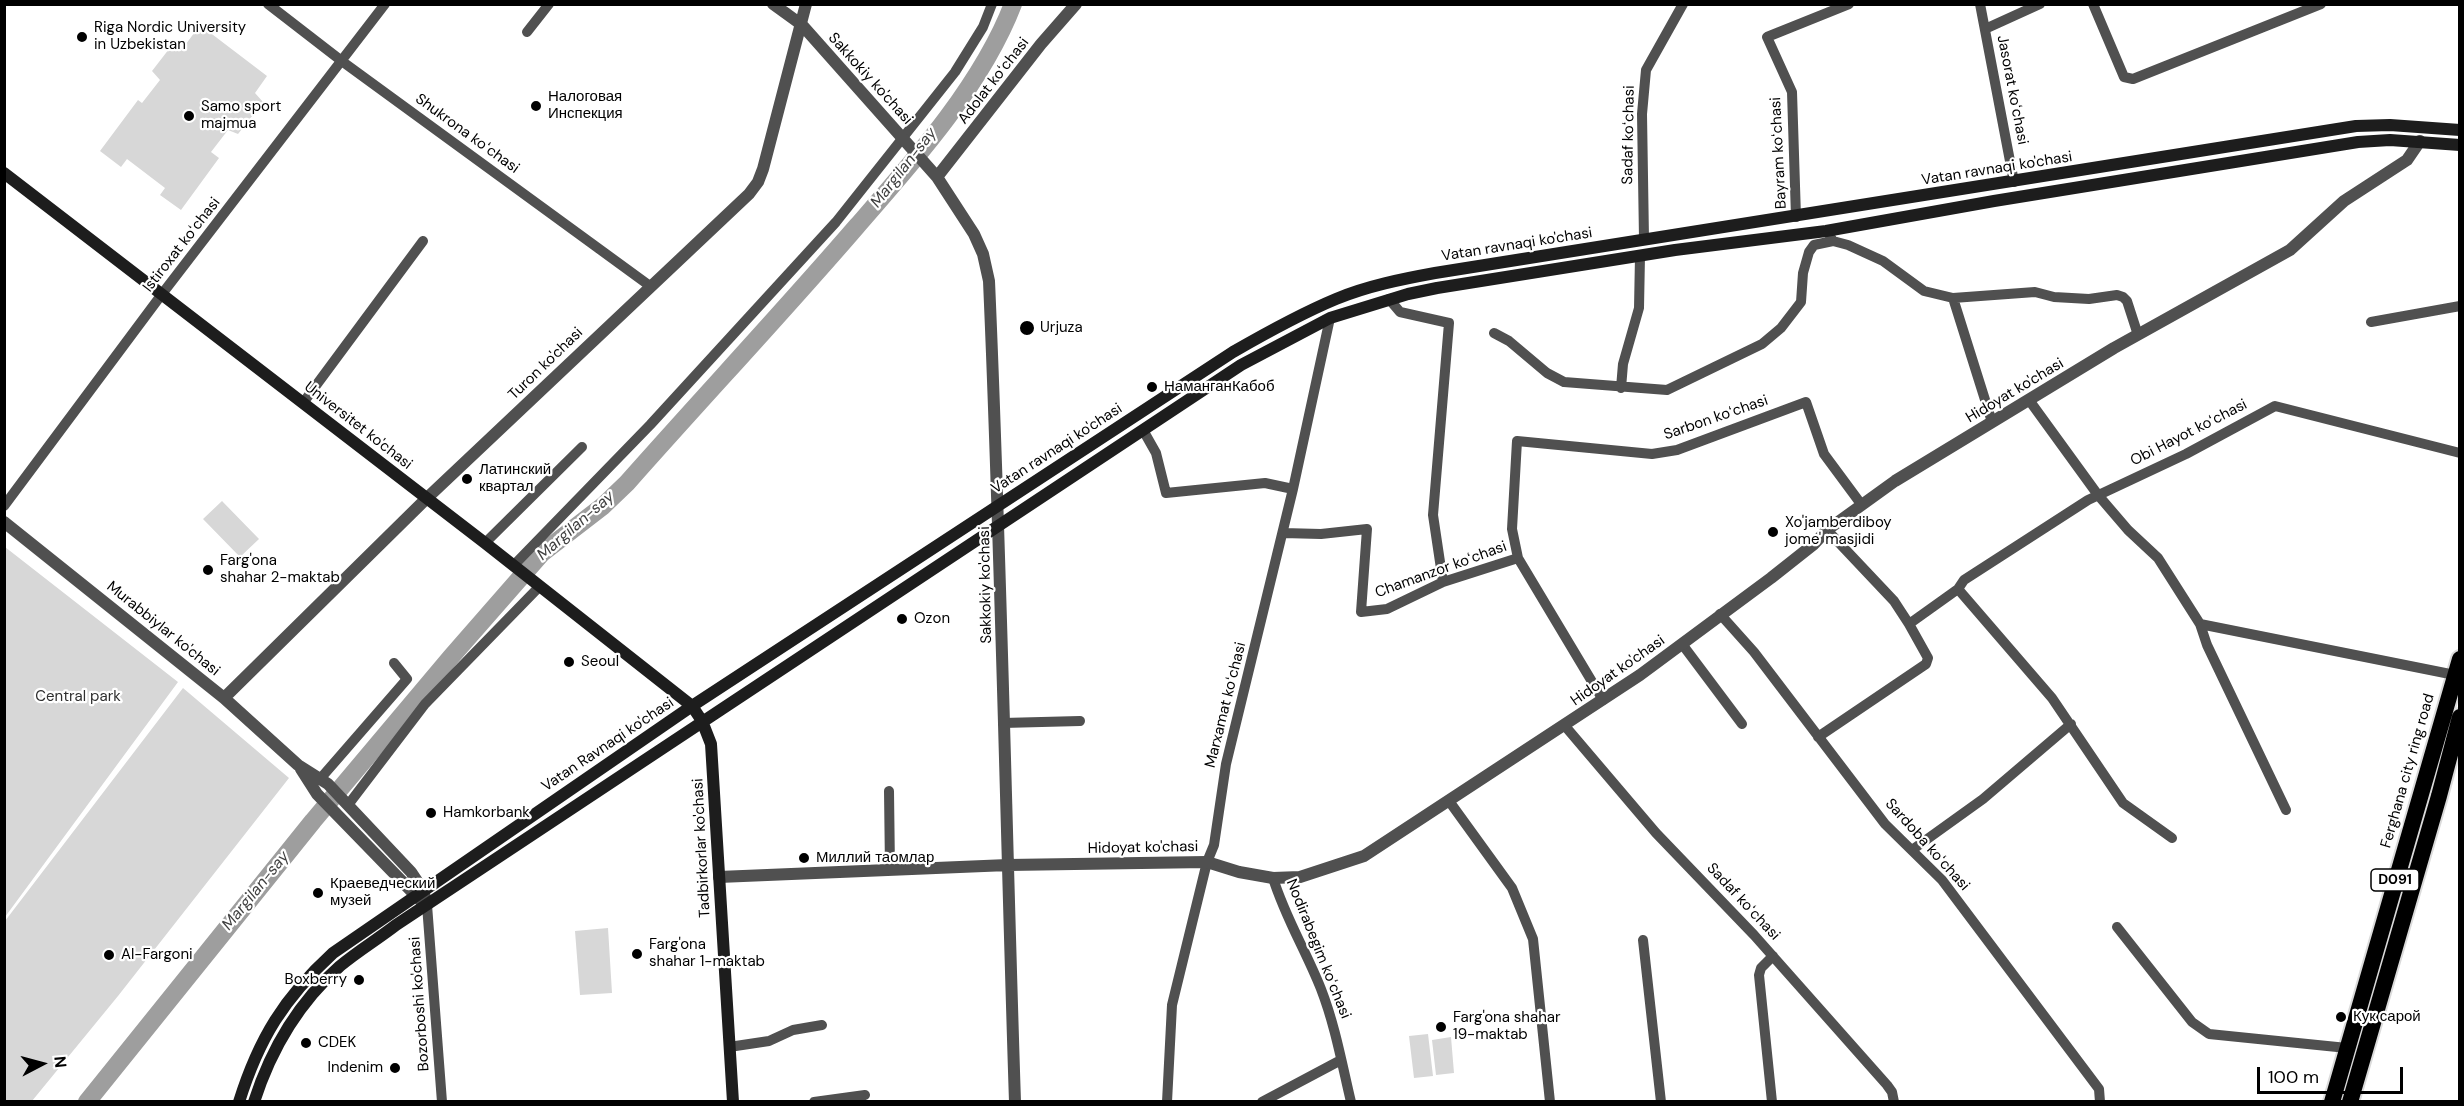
<!DOCTYPE html>
<meta charset="utf-8">
<style>
body{margin:0}
#map{position:relative;width:2464px;height:1106px;overflow:hidden;background:#fff;font-family:"DM Sans",sans-serif}
canvas{display:block}
.frame{position:absolute;inset:0;border:6px solid #000;pointer-events:none}
.north{position:absolute;left:12px;top:1034px;width:60px;height:60px;-webkit-text-stroke:4px #fff;paint-order:stroke;rotate:84deg;font-size:16px;font-weight:700;line-height:24px;text-align:center;color:#000}
.north::after{content:'';display:block;margin:auto;width:21px;height:27px;background:#000;clip-path:polygon(50% 0,100% 100%,50% 72%,0 100%)}
.scale{position:absolute;left:2257px;top:1067px;width:146px;height:27px;box-sizing:border-box;border:3px solid #000;border-top:0;padding-left:8px;font-size:18px;line-height:21px;white-space:nowrap;color:#000;-webkit-text-stroke:4px #fff;paint-order:stroke}
</style>
<div id="map">
<canvas width="2464" height="1106"></canvas>
<div class="frame"></div>
<div class="north">N</div>
<div class="scale">100 m</div>
</div>
<script>
const ctx = document.querySelector('canvas').getContext('2d');
ctx.lineJoin = 'round';
function fillPath(path, color) { ctx.fillStyle = color; ctx.fill(path, 'evenodd'); }
function strokePath(path, color, width, dash) { ctx.strokeStyle = color; ctx.lineWidth = width; ctx.lineCap = dash ? 'butt' : 'round'; ctx.setLineDash(dash || []); ctx.stroke(path); }
function label(font, color, halo, rows, align = 'center') {
  ctx.font = font + ' "DM Sans",sans-serif'; ctx.lineWidth = 4.5; ctx.setLineDash([]); ctx.textBaseline = 'middle'; ctx.strokeStyle = halo; ctx.fillStyle = color; for (const [text, x, y, turn = 0] of rows) {
    ctx.save(); ctx.translate(x, y); ctx.rotate((+turn || 0) * Math.PI / 180); ctx.textAlign = isNaN(turn) ? turn : align; if (halo) ctx.strokeText(text, 0, 0); ctx.fillText(text, 0, 0); ctx.restore();
  }
}
fillPath(new Path2D(`
 M200 25 267 76 255 93 263 102 238 134 228 130 211 152 219 158 181 210 160 195 165 188 127 159 121 167 100 151 138 100 142 103 160 80 152 71 176 40 186 44Z
 M222 501 259 539 240 557 203 519Z
 M5 547 178 682 5 917Z
 M183 688 289 778 118 996 32 1101H5V921Z
 M608 928 612 993 580 995 575 931Z
 M1428 1034 1433 1076 1414 1078 1409 1036Z
 M1451 1037 1454 1073 1436 1075 1432 1040Z`), '#d7d7d7');
strokePath(new Path2D(`
 M87 1102 313 821 451 657 542 553 603 506 627 483C703 397 782 313 857 226 914 161 982 85 1013 4`), '#9e9e9e', 18);
const trunk = new Path2D(`
 M2332 1102 2460 659
 M2350 1102 2439 796 2460 717`);
strokePath(trunk, '#dbdbdb', 20);
strokePath(new Path2D(`
 M268 4 343 62 650 286
 M1980 4 2014 182
 M2093 4 2124 77 2133 79 2321 4
 M1985 29 2040 4
 M527 32 549 4
 M1796 217 1792 92 1767 37 1849 4
 M1830 236 1833 241 1848 245 1883 261 1924 291 1953 298 2035 292 2054 297 2089 299 2117 295 2123 297 2127 301 2138 335
 M1644 239 1642 114 1646 70 1683 4
 M1953 298 1992 422
 M1389 299 1400 312 1449 323 1433 515 1443 582
 M2371 322 2460 306
 M1494 333 1509 341 1547 373 1564 382 1667 390 1762 344 1781 328 1801 302 1803 273 1809 252 1814 245 1833 241
 M1621 388 1623 364 1639 308 1640 256
 M2029 400 2098 495 2128 530 2158 558 2200 624 2455 675
 M303 403 423 241
 M1143 430 1156 453 1166 493 1265 483 1293 489
 M4 506 162 294 385 4
 M1827 530 1894 601 1909 624 1958 589 2052 698 2123 803 2172 838
 M1283 533 1321 534 1367 529 1361 612 1387 609 1443 582 1518 558
 M485 543 582 447
 M514 565 650 425 836 222 955 72 983 27 992 4
 M1958 589 1964 580 2088 500 2186 454 2275 406 2460 453
 M1720 614 1754 652 1885 824 1942 880 2099 1089 2100 1102
 M2200 624 2207 645 2286 810
 M1682 644 1742 724
 M1603 700 1518 558 1512 529 1517 441 1652 454 1677 450 1806 402 1824 454 1861 504
 M1003 723 1080 721
 M1565 726 1656 833 1754 935 1887 1085 1892 1092 1894 1102
 M1818 737 1926 664 1928 658 1909 624
 M320 779 407 679 394 663
 M889 791 890 870
 M1449 801 1512 888 1533 939 1550 1102
 M348 805 425 704 540 586
 M1912 850 1983 799 2071 724
 M1273 878C1285 917 1306 951 1321 989 1335 1025 1342 1064 1351 1102
 M427 905 442 1102
 M2117 927 2192 1022 2209 1034 2347 1048
 M1643 940 1661 1102
 M729 1047 769 1041 793 1030 822 1025
 M814 1102 865 1095
 M1167 1102 1172 1005 1207 862 1214 845 1226 764 1293 489 1330 318
 M1262 1102 1341 1060
 M1772 1102 1759 975 1761 968 1773 956`), '#505050', 10);
strokePath(new Path2D(`
 M773 4 802 25 937 177 974 234 983 254 989 281C1001 554 1006 828 1015 1102
 M937 177 1041 44 1076 4
 M4 522 224 698 298 765 328 784 411 872 423 890 427 905
 M224 698 427 498 749 194 758 182 763 169 806 4
 M301 769 317 794 422 902
 M719 877 1008 865 1207 862 1239 872 1273 878 1300 877 1364 856 1640 675 1771 578 1814 544 1827 530 1895 481 2114 348 2290 250 2344 201 2407 160 2420 141`), '#505050', 12);
strokePath(new Path2D(`
 M4 173 485 543 692 706 702 721 711 744 733 1102
 M239 1102C259 1038 284 998 333 953L692 706 1233 352C1266 333 1300 314 1336 299 1367 286 1402 279 1435 273L2356 126 2390 125 2460 130
 M254 1102C271 1049 298 1003 340 966 358 951 378 939 396 925L1241 365 1330 318 1408 294 1437 288 1675 250 1826 231 1994 201 2358 142 2390 140 2460 145`), '#1d1d1d', 12);
strokePath(trunk, '#000', 16);
for (const [x, y, r, color] of [
 [82,37,6,"#000"],
 [536,106,6,"#000"],
 [189,116,6,"#000"],
 [1027,328,8,"#000"],
 [1152,387,6,"#000"],
 [467,479,6,"#000"],
 [1773,532,6,"#000"],
 [208,570,6,"#000"],
 [902,619,6,"#000"],
 [569,662,6,"#000"],
 [431,813,6,"#000"],
 [804,858,6,"#000"],
 [318,893,6,"#000"],
 [637,954,6,"#000"],
 [109,955,6,"#000"],
 [359,980,6,"#000"],
 [2341,1017,6,"#000"],
 [1441,1027,6,"#000"],
 [306,1043,6,"#000"],
 [395,1068,6,"#000"]
]) { const dot = new Path2D(); dot.arc(x, y, r, 0, 2 * Math.PI); ctx.fillStyle = color; ctx.fill(dot); strokePath(dot, '#fff', 2); }
for (const [x, y, w] of [
 [2395,880,48]
]) { const box = new Path2D(); box.roundRect(x - w / 2, y - 11, w, 22, 4.5); ctx.fillStyle = '#fff'; ctx.fill(box); strokePath(box, '#000', 1.5); }
label('bold 14px', '#000', null, [
 ["D091",2395,880]
]);
label('15px', '#000', '#fff', [
 ["Riga Nordic University",94,28],
 ["in Uzbekistan",94,45],
 ["Налоговая",548,97],
 ["Инспекция",548,114],
 ["Samo sport",201,107],
 ["majmua",201,124],
 ["Urjuza",1040,328],
 ["НаманганКабоб",1164,387],
 ["Латинский",479,470],
 ["квартал",479,487],
 ["Xo'jamberdiboy",1785,523],
 ["jome' masjidi",1785,540],
 ["Farg'ona",220,561],
 ["shahar 2-maktab",220,578],
 ["Ozon",914,619],
 ["Seoul",581,662],
 ["Hamkorbank",443,813],
 ["Миллий таомлар",816,858],
 ["Краеведческий",330,884],
 ["музей",330,901],
 ["Farg'ona",649,945],
 ["shahar 1-maktab",649,962],
 ["Al-Fargoni",121,955],
 ["Boxberry",347,980,"right"],
 ["Кук сарой",2353,1017],
 ["Farg'ona shahar",1453,1018],
 ["19-maktab",1453,1035],
 ["CDEK",318,1043],
 ["Indenim",383,1068,"right"]
], 'left');
label('15px', '#000', '#fff', [
 ["Sakkokiy ko'chasi",870,79,48],
 ["Adolat koʻchasi",994,81,-52],
 ["Jasorat koʻchasi",2012,90,79],
 ["Shukrona koʻchasi",467,134,36],
 ["Sadaf koʻchasi",1629,135,-89],
 ["Bayram koʻchasi",1779,153,-93],
 ["Vatan ravnaqi ko'chasi",1997,169,-9],
 ["Istiroxat koʻchasi",182,245,-52],
 ["Vatan ravnaqi ko'chasi",1517,245,-9],
 ["Turon ko'chasi",546,364,-44],
 ["Hidoyat ko'chasi",2015,391,-31],
 ["Sarbon koʻchasi",1716,418,-19],
 ["Universitet ko'chasi",358,426,38],
 ["Obi Hayot koʻchasi",2189,433,-27],
 ["Vatan ravnaqi ko'chasi",1057,449,-33],
 ["Chamanzor koʻchasi",1441,570,-20],
 ["Sakkokiy ko'chasi",986,585,-91],
 ["Murabbiylar ko'chasi",163,629,39],
 ["Hidoyat ko'chasi",1618,671,-35],
 ["Marxamat koʻchasi",1226,705,-76],
 ["Vatan Ravnaqi ko'chasi",608,745,-34],
 ["Ferghana city ring road",2408,771,-74],
 ["Sardoba koʻchasi",1927,845,48],
 ["Tadbirkorlar ko'chasi",702,848,-93],
 ["Hidoyat ko'chasi",1143,848,-1],
 ["Sadaf koʻchasi",1743,902,47],
 ["Nodirabegim koʻchasi",1318,949,68],
 ["Bozorboshi ko'chasi",420,1004,-94]
]);
label('15px', '#2e2e2e', '#fff', [
 ["Central park",78,697]
]);
label('italic 16px', '#3f3f3f', '#fff', [
 ["Margilan-say",904,168,-52],
 ["Margilan-say",576,526,-41],
 ["Margilan-say",256,891,-51]
]);
</script>
